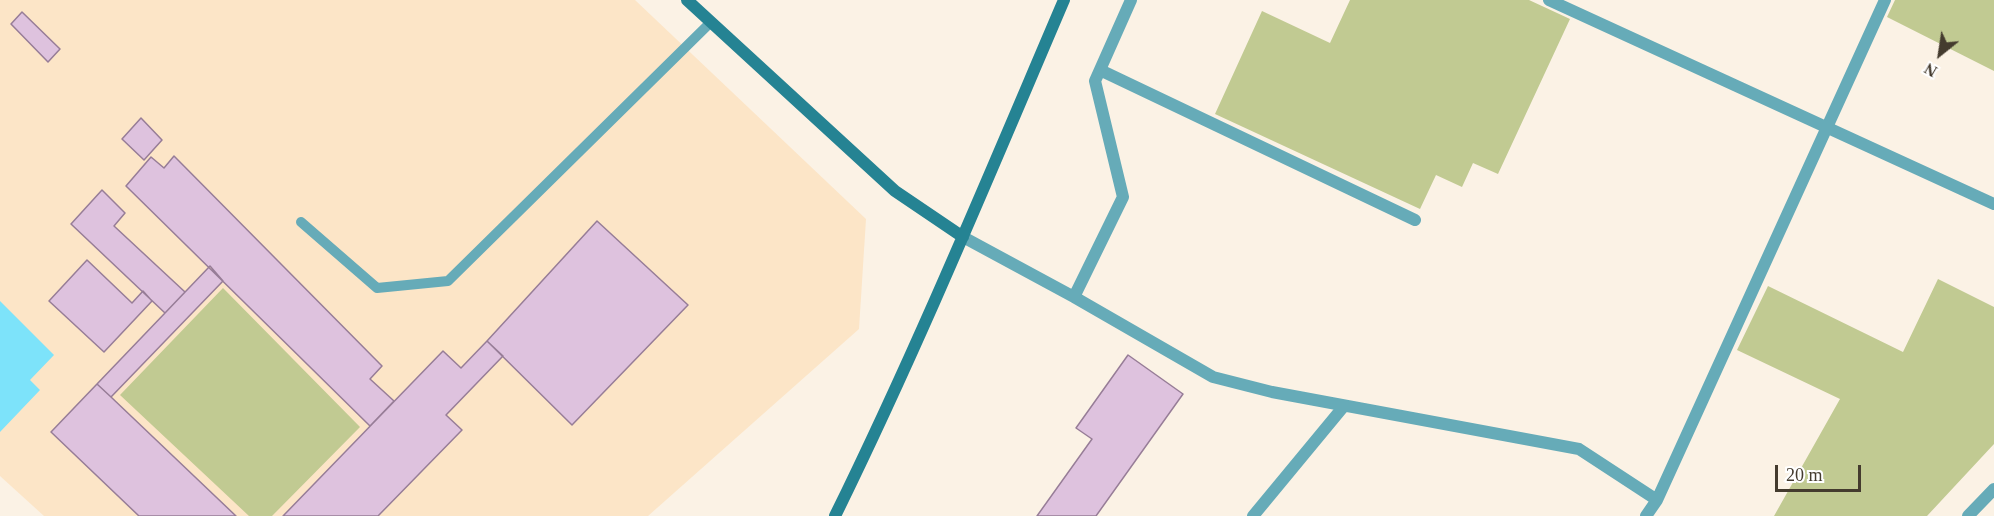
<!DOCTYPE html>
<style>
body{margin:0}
#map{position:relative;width:1994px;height:516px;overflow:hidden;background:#fbf2e5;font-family:Georgia,serif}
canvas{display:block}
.north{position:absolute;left:1910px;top:24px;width:60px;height:60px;-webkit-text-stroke:4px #fff;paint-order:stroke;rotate:210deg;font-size:16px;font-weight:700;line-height:24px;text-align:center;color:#443b2e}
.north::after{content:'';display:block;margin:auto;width:21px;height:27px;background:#443b2e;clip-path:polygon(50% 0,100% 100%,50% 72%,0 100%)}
.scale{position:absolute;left:1775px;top:465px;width:86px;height:27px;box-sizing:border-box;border:3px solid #443b2e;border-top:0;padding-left:8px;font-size:18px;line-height:21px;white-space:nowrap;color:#443b2e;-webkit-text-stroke:4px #fff;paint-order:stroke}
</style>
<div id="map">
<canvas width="1994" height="516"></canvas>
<div class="north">N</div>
<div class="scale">20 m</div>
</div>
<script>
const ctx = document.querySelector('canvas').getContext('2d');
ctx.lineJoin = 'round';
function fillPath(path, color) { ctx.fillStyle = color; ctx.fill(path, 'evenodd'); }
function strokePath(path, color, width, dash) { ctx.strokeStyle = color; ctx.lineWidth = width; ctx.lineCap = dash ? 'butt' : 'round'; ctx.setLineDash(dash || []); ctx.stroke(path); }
fillPath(new Path2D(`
 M0 0H635L866 219 859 329 648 516H44L0 476Z`), '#fce5c7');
fillPath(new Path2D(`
 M1350 0H1529L1570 19 1498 174 1473 163 1462 187 1436 175 1420 209 1215 114 1262 11 1330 43Z
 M1895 0H1994V71L1887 17Z
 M1938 279 1994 307V444L1927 516H1774L1840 399 1737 350 1768 286 1903 352Z
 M223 288 360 427 272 516H249L120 395Z`), '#c1ca92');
fillPath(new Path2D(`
 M0 301 54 355 30 380 40 390 0 432Z`), '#7de3fa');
const building = new Path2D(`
 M22 12 60 49 48 62 11 24Z
 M141 118 162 140 144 160 122 139Z
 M174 156 382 366 370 379 394 401 370 426 126 186 151 157 164 168Z
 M102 190 125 213 114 226 185 292 165 313 71 224Z
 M597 221 688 305 572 425 487 341Z
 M87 260 132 303 143 291 152 301 104 352 49 301Z
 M210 266 223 281 111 397 97 384Z
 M487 341 503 356 446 415 462 430 378 516H283L443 351 461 368Z
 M1128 355 1183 394 1096 516H1037L1092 439 1076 428Z
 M97 384 111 397 236 516H139L51 432Z`);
fillPath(building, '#dec2de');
strokePath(building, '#977d97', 1.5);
strokePath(new Path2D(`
 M301 222 377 288 448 281 710 23`), '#66abb8', 10);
strokePath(new Path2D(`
 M1549 0 1994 204
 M1100 70 1415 220
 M963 237 1074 297 1213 377 1272 392 1579 449 1657 500
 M1074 297 1123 197 1095 81 1131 0
 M1253 516 1344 406
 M1646 516 1657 500 1885 0
 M1968 516 1994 489`), '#66abb8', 12);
strokePath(new Path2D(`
 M687 0 895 191 963 237
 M835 516C918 347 990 173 1064 0`), '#258393', 12);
</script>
